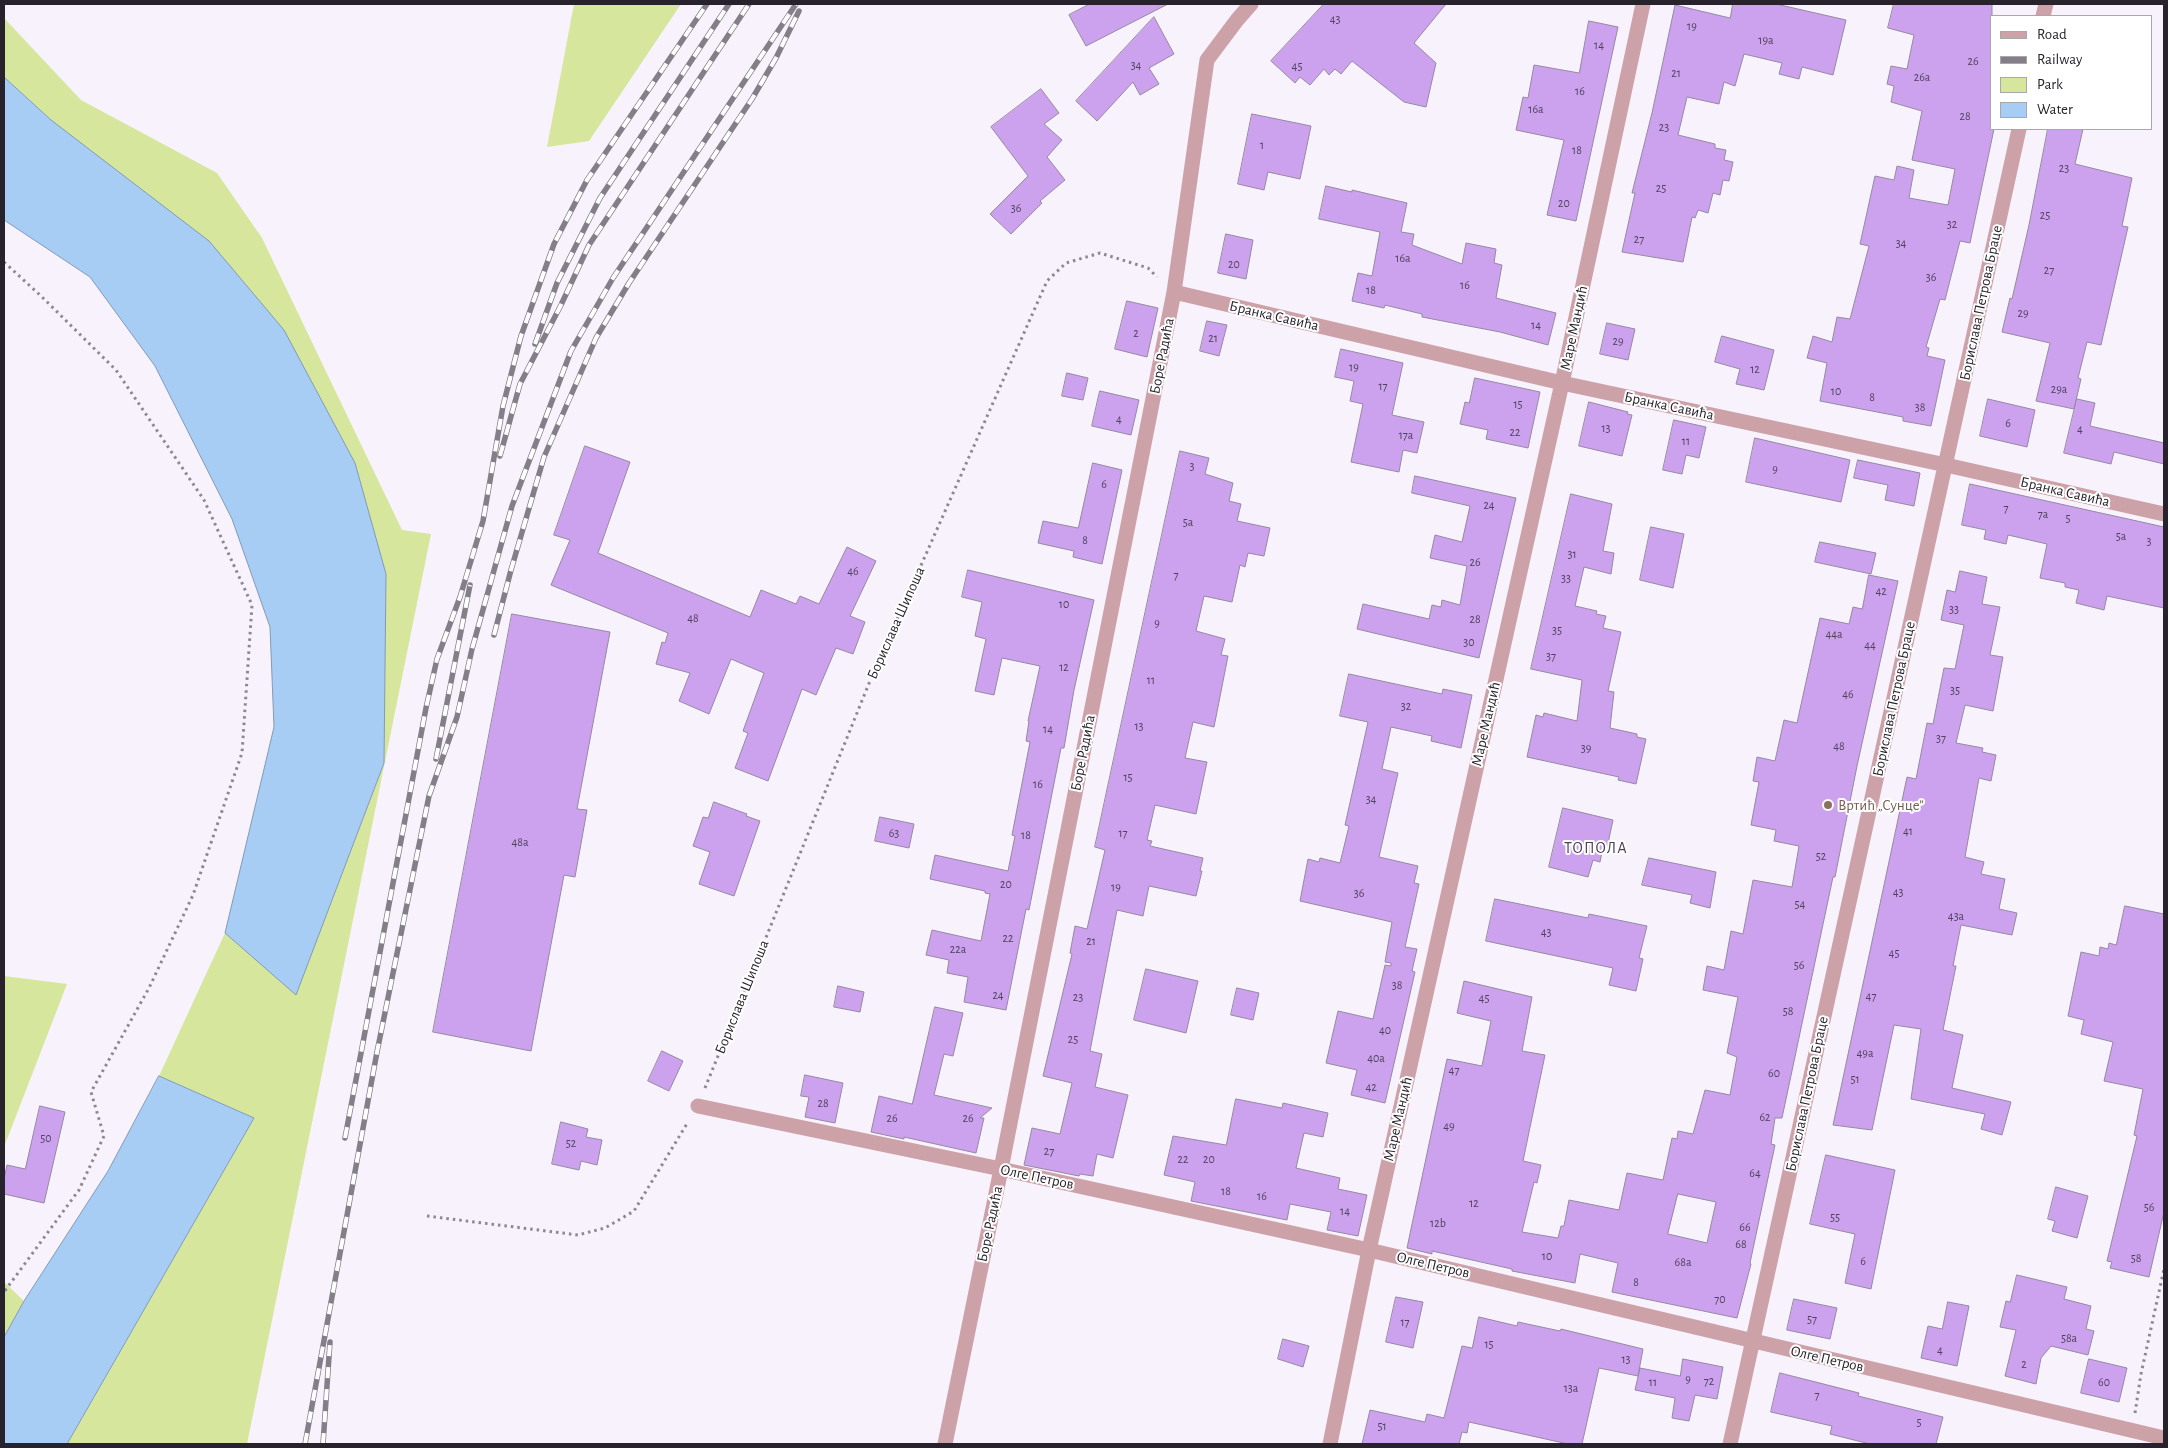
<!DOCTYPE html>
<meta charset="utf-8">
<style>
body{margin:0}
#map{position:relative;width:2168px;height:1448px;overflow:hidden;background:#f7f2fc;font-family:"Alegreya Sans",sans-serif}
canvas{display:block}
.frame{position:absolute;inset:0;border:5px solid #27222c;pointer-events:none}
.legend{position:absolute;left:1990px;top:15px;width:162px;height:115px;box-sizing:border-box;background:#fff;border:1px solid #a9a7ab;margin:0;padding:6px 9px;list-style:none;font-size:15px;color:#27222c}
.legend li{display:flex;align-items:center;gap:10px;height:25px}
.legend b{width:25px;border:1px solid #a9a7ab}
</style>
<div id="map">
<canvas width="2168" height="1448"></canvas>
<div class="frame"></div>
<ul class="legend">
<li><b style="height:6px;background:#cca1a8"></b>Road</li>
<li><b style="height:6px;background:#837e88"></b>Railway</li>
<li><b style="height:14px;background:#d7e69d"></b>Park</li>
<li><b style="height:14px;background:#a7cdf4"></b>Water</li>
</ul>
</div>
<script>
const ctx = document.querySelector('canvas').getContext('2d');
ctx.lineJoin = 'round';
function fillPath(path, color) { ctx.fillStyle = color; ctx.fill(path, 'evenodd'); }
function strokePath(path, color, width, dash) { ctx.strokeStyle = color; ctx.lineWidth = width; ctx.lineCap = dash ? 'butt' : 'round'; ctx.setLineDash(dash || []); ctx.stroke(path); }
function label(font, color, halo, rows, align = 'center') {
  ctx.font = font + ' "Alegreya Sans",sans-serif'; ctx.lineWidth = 4; ctx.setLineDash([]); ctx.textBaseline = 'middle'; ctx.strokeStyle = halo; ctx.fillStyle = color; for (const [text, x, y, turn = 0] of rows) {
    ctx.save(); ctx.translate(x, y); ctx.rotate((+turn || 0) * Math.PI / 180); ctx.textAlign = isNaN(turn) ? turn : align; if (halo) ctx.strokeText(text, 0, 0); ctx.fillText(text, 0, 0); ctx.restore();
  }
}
fillPath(new Path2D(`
 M574 4H681L589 141 547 147Z
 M4 18 81 100 217 173 262 238 402 530 431 534 247 1444H67L254 1118 159 1076 225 933 296 994 384 763 51 120 4 77Z
 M4 976 67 984 4 1147Z
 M4 1282 24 1301 4 1337Z`), '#d7e69d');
const water = new Path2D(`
 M4 77 51 120 209 241 284 330 355 463 386 574 384 763 296 995 225 933 274 727 270 627 232 519 155 366 90 277 4 220Z
 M159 1076 254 1118 67 1444H4V1337L24 1301 108 1171Z`);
fillPath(water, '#a7cdf4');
strokePath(water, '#819ab8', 1);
const building = new Path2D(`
 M1090 4H1168L1086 46 1069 15Z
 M1324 4H1446L1414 43 1436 63 1426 107 1404 102 1352 61 1341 74 1335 69 1329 75 1324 69 1310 85 1300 77 1295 83 1271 61Z
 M1733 4H1776L1846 20 1833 75 1802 67 1799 79 1779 74 1782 63 1744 54 1735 86 1724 82 1719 104 1687 97 1678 135 1715 144V148L1726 150 1724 160 1733 162 1729 181 1723 180 1720 195 1713 193 1708 213 1698 210 1695 218 1692 217 1683 262 1622 252 1635 193H1632L1652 113 1675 5 1730 18Z
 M1894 4H1992V129H1994L1970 243 1960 241 1945 300 1940 299 1926 347 1929 348 1927 356 1945 360 1931 426 1903 421V417L1820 401 1827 363 1807 358 1813 336 1832 342 1837 317 1850 319 1869 246 1860 244 1875 176 1894 180 1897 166 1914 170 1909 198 1948 205 1955 169 1912 160 1922 111 1891 102 1894 86 1887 84 1891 66 1907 69 1914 35 1888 28Z
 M1154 17 1174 54 1149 68 1159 84 1140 95 1133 82 1097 121 1076 101Z
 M1589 21 1618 27 1576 221 1547 215 1564 140 1516 130 1523 97 1528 98 1534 65 1579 73Z
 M1041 89 1059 113 1044 124 1062 140 1047 157 1065 180 1040 201 1042 203 1011 234 990 214 1028 176 991 127Z
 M1252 114 1311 126 1300 179 1268 172 1264 190 1238 184Z
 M2048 129H2083L2075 164 2132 178 2122 226 2128 227 2101 345 2087 342 2078 378 2081 379 2074 409 2036 401 2050 343 2002 332 2010 298 2012 299 2029 225Z
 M1326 186 1352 192V190L1407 203 1401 232 1414 234 1412 245 1462 264 1466 243 1496 249 1494 263 1502 265 1496 298 1556 313 1548 345 1500 332 1422 317V314L1385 305 1384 308 1352 301 1358 273 1372 276 1380 232 1319 219Z
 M1226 234 1253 240 1246 279 1218 273Z
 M1127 301 1158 308 1147 357 1115 349Z
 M1207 321 1227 325 1219 356 1200 351Z
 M1607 323 1635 329 1628 360 1600 354Z
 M1722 336 1774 350 1764 390 1736 384 1740 369 1715 362Z
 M1341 349 1403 363 1392 415 1424 422 1417 453 1403 450 1399 472 1351 462 1363 404 1350 401 1354 381 1335 377Z
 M1067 373 1088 378 1083 400 1062 396Z
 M1475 378 1540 392 1528 448 1486 439 1488 430 1460 424 1465 402 1469 403Z
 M1100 391 1139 400 1131 435 1092 426Z
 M1988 399 2035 410 2027 447 1980 436Z
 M2077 399 2095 403 2090 426 2164 443V464L2114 452 2111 464 2064 453Z
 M1589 402 1628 412 1627 414 1632 415 1622 456 1579 446Z
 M1674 420 1706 427 1699 458 1686 455 1682 474 1663 470Z
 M1755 438 1850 460 1841 502 1746 482Z
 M585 446 630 462 598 553 750 617 761 590 796 604 800 596 819 604 847 547 876 561 850 616 865 622 853 654 836 648 816 695 802 689 768 781 735 768 748 733 743 731 764 673 731 659 709 714 679 701 690 673 656 664 662 642 665 643 668 633 551 585 570 540 554 535Z
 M1180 451 1209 458 1205 474 1233 483 1229 501 1241 504 1237 521 1270 528 1264 556 1248 553 1245 567 1240 565 1232 602 1204 596 1196 631 1225 639 1221 655 1228 656 1214 727 1193 722 1185 758 1207 762 1196 814 1155 805 1147 840 1152 841 1150 846 1203 858 1200 871H1202L1196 896 1149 886 1143 916 1117 910 1090 1051 1102 1054 1095 1087 1128 1095 1113 1158 1097 1154 1093 1176 1080 1174 1079 1176 1024 1165 1032 1128 1060 1134 1072 1083 1043 1076 1072 954 1070 953 1075 926 1087 929 1105 850 1095 847Z
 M1858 460 1920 473 1914 506 1885 500 1888 485 1854 478Z
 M1093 463 1122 470 1102 564 1073 557 1074 551 1038 543 1043 521 1078 528Z
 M1415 476 1516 498 1479 658 1357 629 1363 604 1429 619 1432 605 1441 607 1442 600 1460 605 1467 566 1430 558 1435 535 1462 542 1470 506 1412 493Z
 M1970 484 2164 527V608L2107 596 2104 610 2076 603 2079 590 2065 587V583L2040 578 2047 544 2008 535 2006 544 1984 539 1986 530 1962 525Z
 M1571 494 1612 504 1603 551 1614 553 1611 574 1584 567 1575 606 1597 611 1596 614 1606 616 1603 628 1621 632 1608 691 1614 692 1610 728 1637 734V737L1646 739 1636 784 1618 780 1619 777 1527 757 1536 715 1543 717 1544 713 1577 721 1582 680 1531 669Z
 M1651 527 1684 534 1673 588 1640 580Z
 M1820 542 1876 553 1871 574 1815 562Z
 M968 570 1094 600 1074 690 1064 748H1061L1029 910 1026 909 1006 1010 964 1002 968 977 947 973 949 960 926 955 932 930 981 941 990 894 985 893V891L930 879 935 855 1008 871 1015 836 1012 835 1030 742 1026 741 1029 721H1028L1040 666 1002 658 994 695 975 691 986 639 975 636 982 602 962 597Z
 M1960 571 1987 577 1982 604 2000 607 1990 655 2003 657 1993 711 1965 705 1956 743 1983 748 1982 752 1996 755 1991 781 1979 778 1965 857 1984 862 1981 874 2005 879 1999 909 2017 913 2012 935 1961 925 1953 966H1956L1943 1030 1963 1035 1952 1088 2011 1102 2002 1135 1981 1129 1985 1114 1911 1099 1921 1029 1894 1025 1872 1130 1833 1125 1907 777 1916 779 1927 723 1933 724 1944 668 1955 669 1964 625 1941 620 1947 590 1955 592Z
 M1869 575 1898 581 1857 766 1835 877H1833L1782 1118H1775L1771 1144 1775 1145 1750 1263 1751 1264 1737 1318 1612 1292 1618 1263 1580 1254 1575 1283 1512 1271V1269L1432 1251V1254L1407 1248 1447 1059 1482 1066 1491 1021 1457 1013 1464 981 1532 997 1522 1051 1545 1055 1523 1161 1541 1165 1537 1183 1534 1182 1522 1232 1558 1238 1561 1226H1564L1569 1200 1619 1210 1627 1173 1663 1180 1672 1138 1677 1139 1678 1131 1693 1134 1705 1090 1730 1095 1737 1057 1727 1053 1738 997 1703 990 1707 966 1724 970 1731 931 1743 934 1753 880 1792 887 1799 846 1774 841 1776 830 1751 825 1759 782 1753 781 1757 757 1775 761 1784 720 1797 723 1820 618 1849 624 1853 607 1862 609ZM1678 1194 1716 1202 1707 1243 1668 1234Z
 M512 614 610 632 577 809 587 810 575 877 564 875 531 1051 433 1032Z
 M1349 674 1442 694 1443 689 1472 695 1461 748 1431 741 1432 736 1391 727 1382 769 1398 773 1379 857 1418 866 1414 883 1419 884 1405 947 1417 949 1412 971 1415 972 1385 1103 1351 1095 1357 1070 1326 1063 1338 1011 1373 1019 1385 965 1391 966V963L1385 962 1392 922 1300 901 1308 859 1319 862 1320 858 1340 863 1349 826 1345 825 1368 722 1340 716Z
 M714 802 747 814 746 816 760 821 734 896 699 884 710 852 693 846 703 817 708 818Z
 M1563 808 1613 820 1607 848 1603 847 1600 862 1593 860 1588 877 1549 867Z
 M880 817 914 824 909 848 875 841Z
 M1649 858 1716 872 1710 908 1690 903 1692 895 1642 885Z
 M1495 899 1588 918 1589 914 1647 926 1639 958 1643 959 1636 991 1609 985 1613 968 1486 941Z
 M2125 906 2164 914V1212L2149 1277 2110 1268 2112 1262 2107 1261 2137 1136 2134 1135 2143 1089 2104 1081 2113 1042 2081 1034 2084 1020 2068 1016 2081 952 2099 956 2100 947 2108 949 2109 943 2116 945Z
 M1146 969 1198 981 1186 1033 1134 1020Z
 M838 986 864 992 860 1012 834 1007Z
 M1237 988 1259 993 1253 1020 1231 1015Z
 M935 1007 963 1013 953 1056 944 1054 934 1095 992 1108 980 1118H984L976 1153 904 1137V1139L871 1132 879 1096 912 1104Z
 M662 1051 683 1061 669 1091 648 1081Z
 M805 1075 843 1083 835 1123 805 1117 809 1097 801 1096Z
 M1236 1099 1282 1108 1283 1103 1328 1113 1323 1137 1304 1133 1296 1168 1340 1178 1338 1189 1367 1195 1358 1236 1327 1230 1331 1212 1290 1204 1287 1220 1191 1201 1195 1182 1164 1175 1173 1136 1226 1145Z
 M40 1106 65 1112 44 1203 4 1194V1179L7 1165 25 1169Z
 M561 1122 588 1129 586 1137 602 1140 597 1165 581 1161 579 1170 552 1164Z
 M1826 1155 1895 1170 1871 1289 1845 1283 1855 1234 1810 1224Z
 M2056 1187 2088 1196 2077 1238 2052 1231 2055 1221 2048 1219Z
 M2017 1275 2067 1287 2064 1299 2091 1306 2086 1329 2094 1331 2088 1355 2051 1346 2041 1358 2036 1384 2005 1376 2016 1330 2000 1327 2006 1301 2010 1302Z
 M1396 1297 1423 1302 1413 1348 1386 1342Z
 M1794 1299 1837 1308 1830 1339 1787 1330Z
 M1948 1302 1969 1306 1957 1366 1921 1358 1928 1326 1942 1329Z
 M1479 1317 1517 1326 1518 1322 1560 1331 1561 1329 1643 1349 1638 1376 1599 1368 1582 1444H1568L1469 1422 1467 1433 1462 1432 1459 1444H1362L1370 1410 1425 1422 1427 1414 1444 1418 1462 1346 1472 1348Z
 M1283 1339 1309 1346 1303 1367 1278 1359Z
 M1683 1359 1723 1367 1717 1399 1695 1395 1689 1421 1672 1418 1675 1398 1635 1390 1640 1368 1680 1376Z
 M2089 1359 2127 1368 2119 1402 2081 1393Z
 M1780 1373 1859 1393 1858 1396 1943 1417 1936 1444H1870L1830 1434 1832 1426 1771 1412Z`);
fillPath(building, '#cca2ee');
strokePath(building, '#9588a1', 1);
strokePath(new Path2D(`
 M4 262 41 296 116 370 204 500 252 605 242 753 193 895 149 988 91 1092 104 1136 79 1190 4 1292
 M705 1088 872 676 1047 281 1066 263 1100 253 1148 268 1157 277
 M427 1216 578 1235 605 1228 634 1211 688 1122
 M2135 1413 2141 1374 2164 1269`), '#8c8791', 3, [2.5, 4]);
strokePath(new Path2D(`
 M2043 16 2046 4
 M1174 292 1562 383 1946 465 2164 514
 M698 1106 1001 1169 1369 1250 2164 1438
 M945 1444 1001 1169 1174 292 1207 60 1237 20 1251 4
 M1330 1444 1369 1250 1562 383 1643 4
 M1730 1444 2019 129`), '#cca1a8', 15);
const rail = new Path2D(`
 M535 344 557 283 600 198 729 4
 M500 456 520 384 561 305 589 245 749 4
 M494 635 511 570 544 457 596 338 629 283 752 99 776 58 799 11
 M436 759 470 585
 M345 1138 426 708 437 659 460 597 483 521 503 406 521 336 554 244 587 180 707 4
 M305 1444 377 1052 429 796 457 717 472 649 512 506 571 351 613 278 796 4
 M323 1444 330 1342`);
strokePath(rail, '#837e88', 5.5);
strokePath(rail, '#fff', 4, [11]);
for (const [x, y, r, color] of [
 [1828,805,5,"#8d6e63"]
]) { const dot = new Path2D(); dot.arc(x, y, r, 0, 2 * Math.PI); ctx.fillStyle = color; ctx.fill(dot); strokePath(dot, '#fff', 2); }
label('12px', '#50425c', null, [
 ["43",1335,19],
 ["19",1692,26],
 ["19a",1766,40],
 ["14",1599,45],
 ["26",1973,61],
 ["34",1136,65],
 ["45",1297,66],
 ["21",1676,73],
 ["26a",1922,77],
 ["16",1580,91],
 ["16a",1536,109],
 ["28",1965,116],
 ["23",1664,127],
 ["1",1262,145],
 ["18",1577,150],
 ["23",2064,168],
 ["25",1661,188],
 ["20",1564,203],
 ["36",1016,208],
 ["25",2045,215],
 ["32",1952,224],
 ["27",1639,239],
 ["34",1901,243],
 ["16a",1403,258],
 ["20",1234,264],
 ["27",2049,270],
 ["36",1931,277],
 ["16",1465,285],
 ["18",1371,290],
 ["29",2023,313],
 ["14",1536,325],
 ["2",1136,333],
 ["21",1213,338],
 ["29",1618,341],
 ["19",1354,367],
 ["12",1755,369],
 ["17",1383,386],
 ["29a",2059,389],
 ["10",1836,391],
 ["8",1872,397],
 ["15",1518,404],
 ["38",1920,407],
 ["4",1119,419],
 ["6",2008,423],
 ["13",1606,428],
 ["4",2080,429],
 ["22",1515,432],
 ["17a",1406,435],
 ["11",1686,441],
 ["3",1192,466],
 ["9",1775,469],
 ["6",1104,484],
 ["24",1489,505],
 ["7",2006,508],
 ["7a",2043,514],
 ["5",2068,518],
 ["5a",1188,522],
 ["5a",2121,536],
 ["8",1085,540],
 ["3",2149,541],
 ["31",1572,554],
 ["26",1475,562],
 ["46",853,571],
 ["7",1176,575],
 ["33",1566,578],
 ["42",1881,591],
 ["10",1064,604],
 ["33",1954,609],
 ["48",693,618],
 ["28",1475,619],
 ["9",1157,623],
 ["35",1557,630],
 ["44a",1834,634],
 ["30",1469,642],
 ["44",1870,645],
 ["37",1551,656],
 ["12",1064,667],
 ["11",1151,680],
 ["35",1955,690],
 ["46",1848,694],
 ["32",1406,706],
 ["13",1139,726],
 ["14",1048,729],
 ["37",1941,738],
 ["48",1839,746],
 ["39",1586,748],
 ["15",1128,777],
 ["16",1038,784],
 ["34",1371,799],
 ["41",1908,831],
 ["63",894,833],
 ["17",1123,833],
 ["18",1026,835],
 ["48a",520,842],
 ["52",1821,856],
 ["20",1006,884],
 ["19",1116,887],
 ["43",1898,892],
 ["36",1359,893],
 ["54",1800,904],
 ["43a",1956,916],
 ["43",1546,932],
 ["22",1008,938],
 ["21",1091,941],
 ["22a",958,949],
 ["45",1894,953],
 ["56",1799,965],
 ["38",1397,985],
 ["24",998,995],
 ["47",1871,996],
 ["23",1078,997],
 ["45",1484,998],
 ["58",1788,1011],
 ["40",1385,1030],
 ["25",1073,1039],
 ["49a",1865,1053],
 ["40a",1376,1058],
 ["47",1454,1070],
 ["60",1774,1073],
 ["51",1855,1079],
 ["42",1371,1087],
 ["28",823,1103],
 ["62",1765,1117],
 ["26",892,1118],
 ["26",968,1118],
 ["49",1449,1126],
 ["50",46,1138],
 ["52",571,1143],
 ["27",1049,1151],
 ["22",1183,1159],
 ["20",1209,1159],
 ["64",1755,1173],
 ["18",1226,1191],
 ["16",1262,1196],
 ["12",1474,1203],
 ["56",2149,1207],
 ["14",1345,1211],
 ["55",1835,1217],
 ["12b",1438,1223],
 ["66",1745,1227],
 ["68",1741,1244],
 ["10",1547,1256],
 ["58",2136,1258],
 ["6",1863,1261],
 ["68a",1683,1262],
 ["8",1636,1282],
 ["70",1720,1299],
 ["57",1812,1319],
 ["17",1405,1322],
 ["58a",2069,1338],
 ["15",1489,1344],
 ["4",1940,1350],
 ["13",1626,1359],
 ["2",2024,1364],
 ["9",1688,1379],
 ["72",1709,1381],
 ["11",1653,1382],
 ["60",2104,1382],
 ["13a",1571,1388],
 ["7",1817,1395],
 ["5",1919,1422],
 ["51",1382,1426]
]);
label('15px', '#27222c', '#fff', [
 ["Борислава Петрова Браце",1981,303,-78],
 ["Бранка Савића",1274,316,13],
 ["Маре Мандић",1574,328,-78],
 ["Боре Радића",1162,356,-79],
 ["Бранка Савића",1669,406,12],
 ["Бранка Савића",2065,492,13],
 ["Борислава Шипоша",896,623,-66],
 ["Борислава Петрова Браце",1894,699,-78],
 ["Маре Мандић",1486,724,-77],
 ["Боре Радића",1083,753,-79],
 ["Борислава Шипоша",742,997,-68],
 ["Борислава Петрова Браце",1807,1094,-78],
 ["Маре Мандић",1398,1119,-77],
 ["Олге Петров",1037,1177,12],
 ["Боре Радића",990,1224,-78],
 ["Олге Петров",1433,1265,13],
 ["Олге Петров",1827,1359,13]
]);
label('15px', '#785e54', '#fff', [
 ["Вртић „Сунце”",1838,805]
], 'left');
ctx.letterSpacing = '1px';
label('16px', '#4d4157', '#fff', [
 ["ТОПОЛА",1596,848]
]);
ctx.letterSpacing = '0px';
</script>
